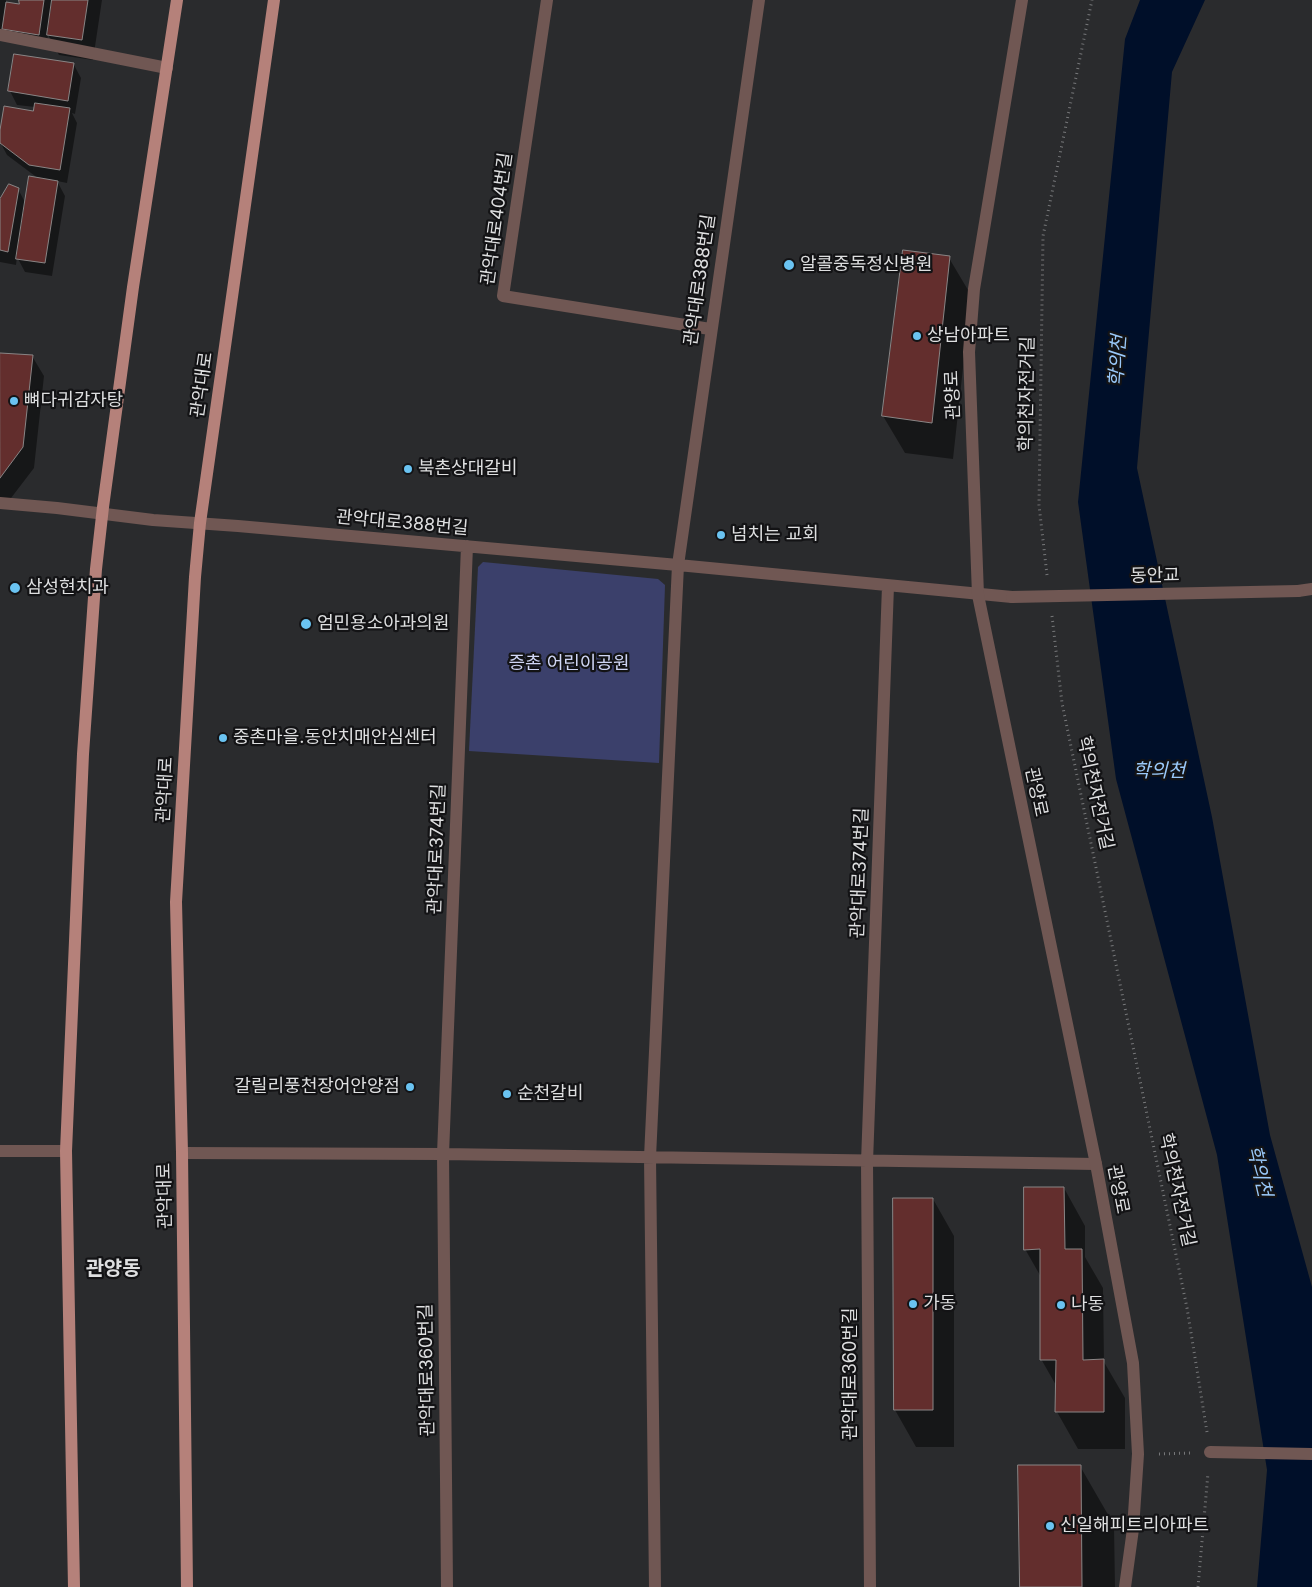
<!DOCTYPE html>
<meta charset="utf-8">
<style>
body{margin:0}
canvas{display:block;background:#2a2b2d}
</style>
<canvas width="1312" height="1587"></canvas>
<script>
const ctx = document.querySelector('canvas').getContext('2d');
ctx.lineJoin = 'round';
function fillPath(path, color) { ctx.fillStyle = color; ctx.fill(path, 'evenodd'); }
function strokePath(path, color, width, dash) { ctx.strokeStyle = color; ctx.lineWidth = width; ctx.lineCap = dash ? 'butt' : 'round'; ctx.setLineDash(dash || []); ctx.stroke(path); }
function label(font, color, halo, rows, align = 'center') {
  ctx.font = font + ' Inter,"Noto Sans KR",sans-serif'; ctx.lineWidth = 4.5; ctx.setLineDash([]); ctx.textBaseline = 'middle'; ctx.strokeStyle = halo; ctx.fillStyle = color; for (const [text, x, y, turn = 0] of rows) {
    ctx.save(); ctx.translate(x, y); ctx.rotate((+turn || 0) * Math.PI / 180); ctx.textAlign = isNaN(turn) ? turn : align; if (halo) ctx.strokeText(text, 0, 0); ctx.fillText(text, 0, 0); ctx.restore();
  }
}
fillPath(new Path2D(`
 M483 562 658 579 665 585 659 763 469 751 478 567Z`), '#3b406b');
fillPath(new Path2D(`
 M1140 0H1205L1172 72 1137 468 1212 817 1270 1135 1312 1287V1587H1257L1267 1470 1217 1155 1116 779 1078 502 1125 39Z`), '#000f29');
fillPath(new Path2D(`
 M0 0H6V4L20 6 21 0H52L53 3 54 0H102L93 60 59 55 48 35 46 48 11 42 2 27 0 41Z
 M74 65 81 78 75 114 72 113 77 123 67 183 57 181 65 196 52 276 25 272 17 257 16 265 0 262V201L18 189 26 204 39 179 7 155 0 142V137L34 113 35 107 17 105 10 91Z
 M949 258 971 295 953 459 905 453 883 416Z
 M0 354 32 356 44 376 34 468 8 502 0 500Z
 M1064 1188 1085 1226V1257L1103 1288 1104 1362 1125 1398V1449H1078L1057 1412V1387L1041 1359V1277L1025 1249Z
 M894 1199H933L954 1236V1447H916L895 1410Z
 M1080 1466 1114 1525 1115 1587H1021Z`), '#0007');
const building = new Path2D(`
 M19 0H44L39 35 2 29 6 2 19 4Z
 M52 0H88L82 40 47 35Z
 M14 54 74 63 68 101 8 91Z
 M35 103 70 108 60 170 29 165 0 143V130L4 106 33 111Z
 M29 176 58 181 45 263 16 259Z
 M9 184 19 188 8 252 0 250V199Z
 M903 250 950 256 932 423 882 416Z
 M0 353 33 355 23 447 0 478Z
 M1024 1187H1064L1065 1249H1082L1083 1360 1104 1359V1412H1055L1056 1360H1040V1249L1024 1250Z
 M893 1198H933V1410H894Z
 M1018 1465H1081L1082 1587H1020Z`);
fillPath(building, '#632e2d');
strokePath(building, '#898585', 1);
strokePath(new Path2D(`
 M1047 575 1039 505 1043 236 1092 0
 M1052 616 1062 703 1187 1308 1207 1432
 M1159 1454 1190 1453
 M1198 1587 1208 1473`), '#767779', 3, [1, 4]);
strokePath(new Path2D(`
 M0 35 167 68`), '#705753', 12);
strokePath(new Path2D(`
 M1210 1452 1312 1454`), '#705753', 12);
strokePath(new Path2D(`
 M547 0 503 296 710 329
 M0 503 57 508 153 520 238 526 678 565 1012 597
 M1298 591 1312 589
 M0 1151H66
 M182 1153 443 1154 1096 1164
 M447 1587 443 1154 467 546
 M655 1587 650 1157 678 565 759 0
 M870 1587 867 1162 888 586`), '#705753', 12);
strokePath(new Path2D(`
 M1022 0 974 289 969 352 978 595 1096 1164 1133 1363 1138 1454 1133 1529 1125 1587`), '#705753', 12);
strokePath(new Path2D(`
 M74 1587 66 1151 83 754 96 569 103 507 133 287 177 0
 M187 1587 182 1153 176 902 195 577 200 523 274 0`), '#b5817a', 12);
strokePath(new Path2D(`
 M1012 597 1298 591`), '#705753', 12);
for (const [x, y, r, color] of [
 [789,265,6,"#6ac3f1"],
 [917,336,5,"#6ac3f1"],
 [14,401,5,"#6ac3f1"],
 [408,469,5,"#6ac3f1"],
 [721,535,5,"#6ac3f1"],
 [15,588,6,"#6ac3f1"],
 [306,624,6,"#6ac3f1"],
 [223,738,5,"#6ac3f1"],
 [410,1087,5,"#6ac3f1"],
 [507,1094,5,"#6ac3f1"],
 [913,1304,5,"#6ac3f1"],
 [1061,1305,5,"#6ac3f1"],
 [1050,1526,5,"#6ac3f1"]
]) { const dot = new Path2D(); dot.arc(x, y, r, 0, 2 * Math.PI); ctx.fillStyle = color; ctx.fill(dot); strokePath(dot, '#131315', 2); }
label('18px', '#dedfe0', '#131315', [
 ["관악대로404번길",497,219,-82],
 ["관악대로388번길",700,280,-82],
 ["관악대로",202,385,-82],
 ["학의천자전거길",1027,394,-89],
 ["관양로",953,395,-92],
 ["관악대로388번길",402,523,5],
 ["동안교",1155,576,-1],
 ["관악대로",165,790,-87],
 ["관양로",1036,792,78],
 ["학의천자전거길",1095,793,78],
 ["관악대로374번길",437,849,-88],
 ["관악대로374번길",860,873,-88],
 ["관양로",1118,1189,79],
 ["학의천자전거길",1177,1190,78],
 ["관악대로",165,1196,-91],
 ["관악대로360번길",427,1370,-91],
 ["관악대로360번길",851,1374,-90]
]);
label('18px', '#dedfe0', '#131315', [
 ["알콜중독정신병원",800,265],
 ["상남아파트",927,336],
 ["뼈다귀감자탕",24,401],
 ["북촌상대갈비",418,469],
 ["넘치는 교회",731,535],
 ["삼성현치과",26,588],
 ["엄민용소아과의원",317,624],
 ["중촌마을.동안치매안심센터",233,738],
 ["갈릴리풍천장어안양점",400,1087,"right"],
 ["순천갈비",517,1094],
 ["가동",923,1304],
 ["나동",1071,1305],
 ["신일해피트리아파트",1060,1526]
], 'left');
label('18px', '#d0d6f5', '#131315', [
 ["증촌 어린이공원",569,664]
]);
label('italic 19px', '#9ac9fa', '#131315', [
 ["학의천",1118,361,-86],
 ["학의천",1159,771],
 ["학의천",1259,1171,77]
]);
label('bold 20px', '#dedfe0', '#131315', [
 ["관양동",113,1269]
]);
</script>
